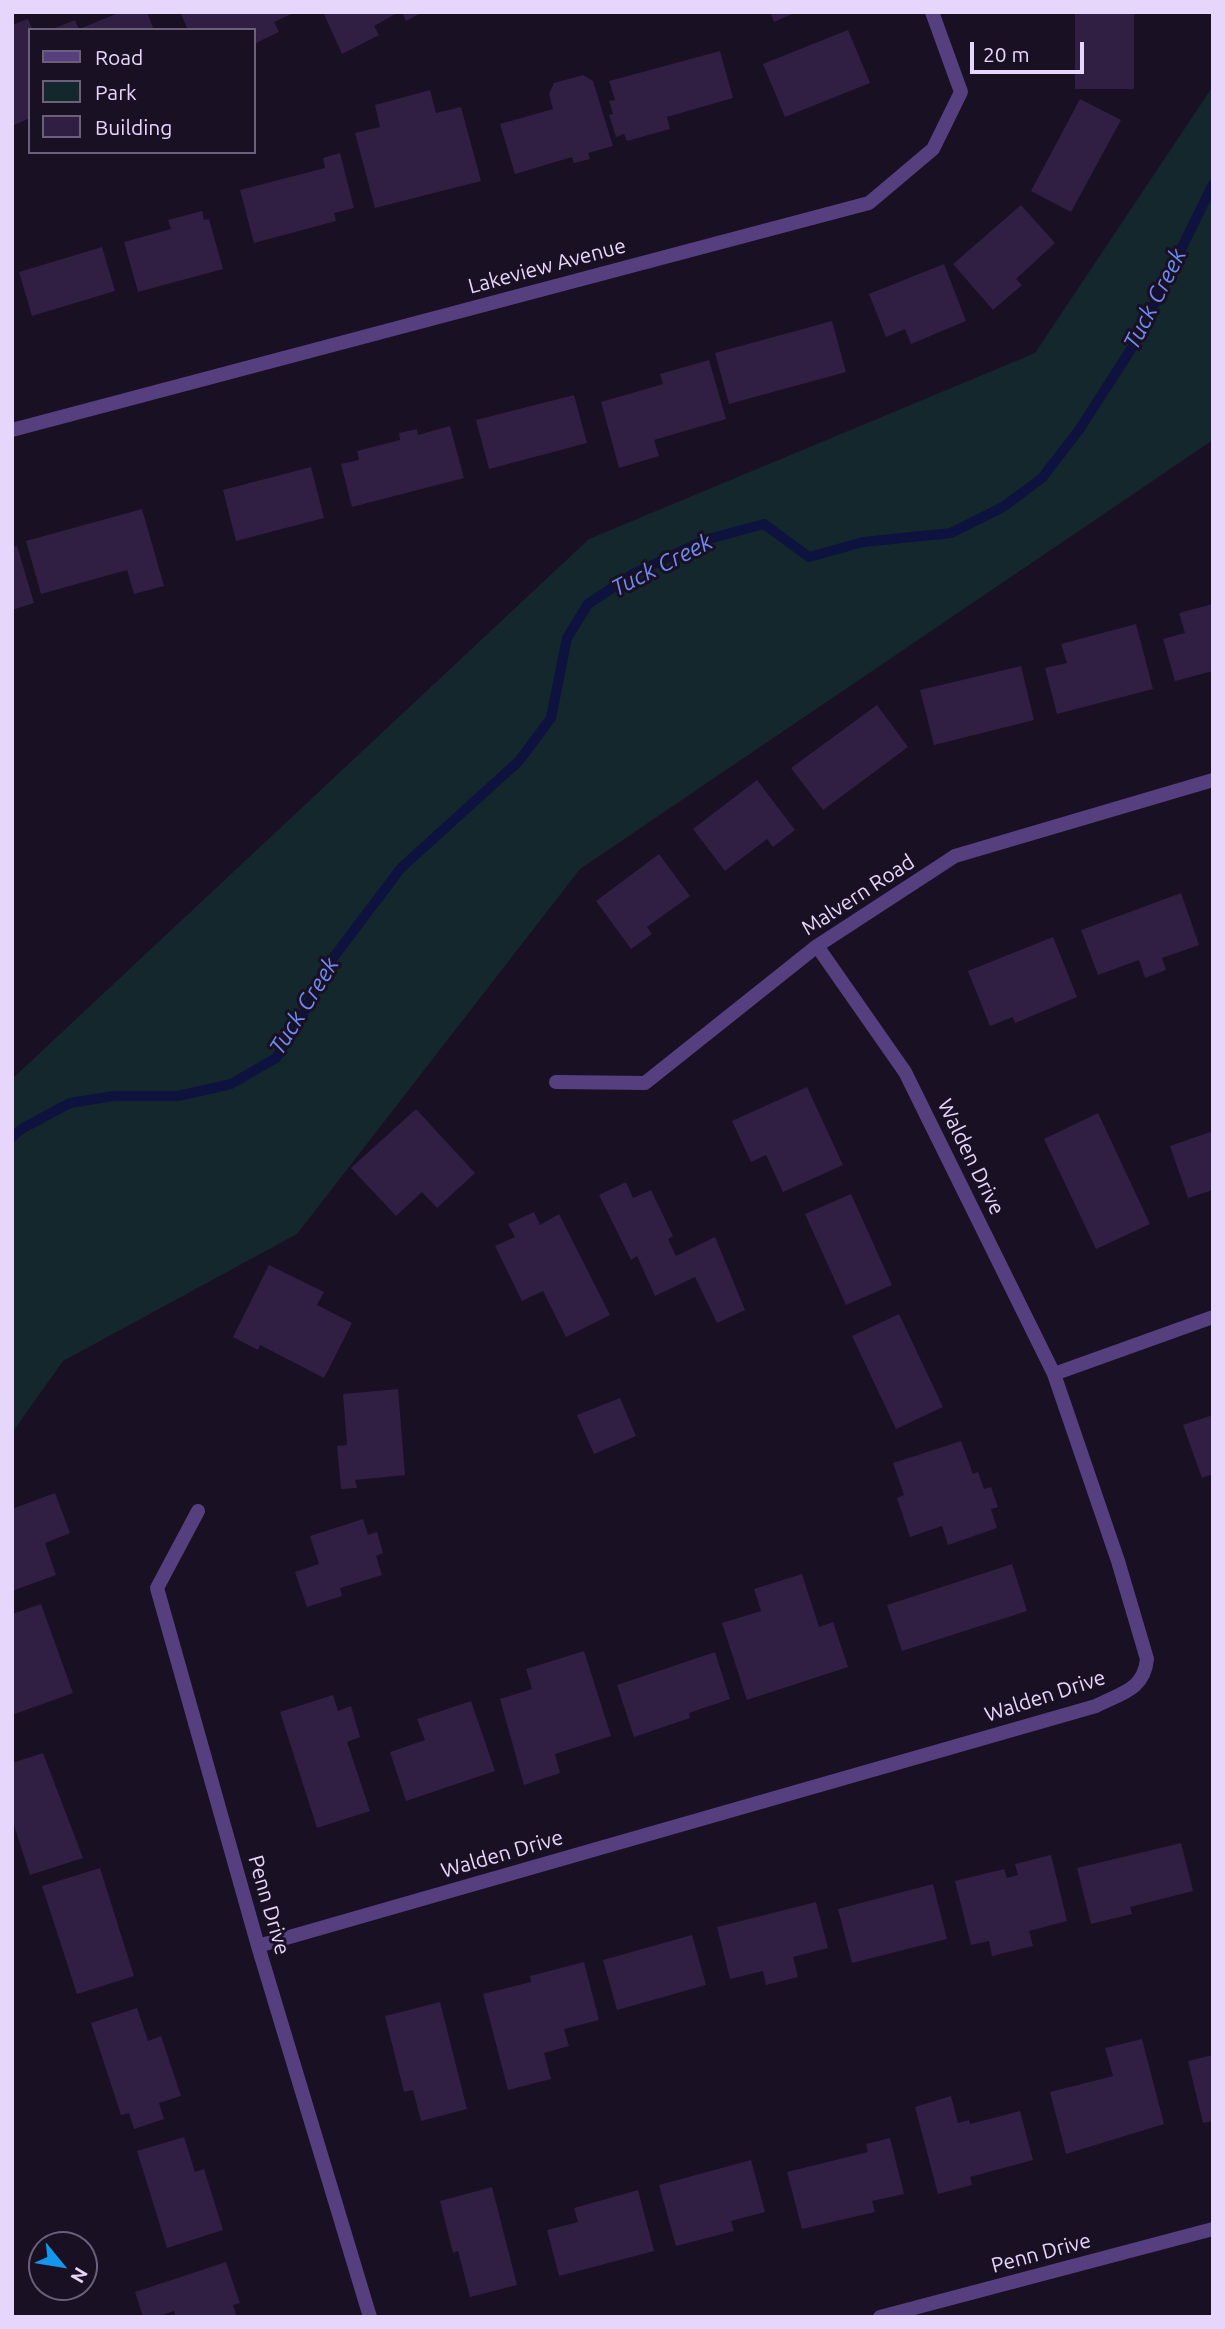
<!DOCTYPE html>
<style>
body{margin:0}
#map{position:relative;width:1225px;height:2329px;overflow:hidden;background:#191024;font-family:Ubuntu,sans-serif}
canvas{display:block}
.frame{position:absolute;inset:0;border:14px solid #e6d6fc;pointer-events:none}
.legend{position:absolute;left:28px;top:28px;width:228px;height:126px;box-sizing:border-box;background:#191024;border:2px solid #6b5f7a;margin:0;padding:9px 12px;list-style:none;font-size:21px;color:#e6d6fc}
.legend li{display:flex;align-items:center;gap:14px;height:35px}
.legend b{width:35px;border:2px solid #6b5f7a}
.north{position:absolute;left:28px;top:2231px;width:70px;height:70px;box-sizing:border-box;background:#191024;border:2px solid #6b5f7a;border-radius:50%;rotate:120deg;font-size:19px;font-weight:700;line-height:28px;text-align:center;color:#e6d6fc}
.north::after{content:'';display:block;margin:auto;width:24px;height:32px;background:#1396eb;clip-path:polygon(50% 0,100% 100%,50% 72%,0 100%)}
.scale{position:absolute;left:970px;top:42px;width:114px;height:32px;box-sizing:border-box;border:4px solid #e6d6fc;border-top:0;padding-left:9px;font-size:21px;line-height:24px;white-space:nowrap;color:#e6d6fc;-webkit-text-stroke:5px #191024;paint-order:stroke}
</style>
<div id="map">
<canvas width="1225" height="2329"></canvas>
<div class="frame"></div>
<ul class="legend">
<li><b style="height:9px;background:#553f7f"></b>Road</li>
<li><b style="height:19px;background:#14272d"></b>Park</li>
<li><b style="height:19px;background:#311e43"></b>Building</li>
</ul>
<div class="north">N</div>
<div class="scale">20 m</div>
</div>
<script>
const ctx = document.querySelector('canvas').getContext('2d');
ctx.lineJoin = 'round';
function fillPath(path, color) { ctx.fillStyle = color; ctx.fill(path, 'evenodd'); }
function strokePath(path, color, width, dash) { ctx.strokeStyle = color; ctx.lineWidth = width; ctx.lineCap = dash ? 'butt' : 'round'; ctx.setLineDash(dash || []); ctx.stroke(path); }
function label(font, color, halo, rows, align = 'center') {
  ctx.font = font + ' Ubuntu,sans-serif'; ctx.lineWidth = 6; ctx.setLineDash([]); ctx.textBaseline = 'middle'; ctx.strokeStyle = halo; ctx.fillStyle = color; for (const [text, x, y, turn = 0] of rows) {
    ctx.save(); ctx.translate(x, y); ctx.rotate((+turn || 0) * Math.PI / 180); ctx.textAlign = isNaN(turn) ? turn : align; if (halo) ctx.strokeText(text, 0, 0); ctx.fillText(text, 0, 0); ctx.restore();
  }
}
fillPath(new Path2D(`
 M1213 86V440L580 869 297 1234 63 1361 12 1433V1079L589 539 1035 353Z`), '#14272d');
strokePath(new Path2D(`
 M12 1137 23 1128 70 1103 114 1096H178L231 1084 276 1058 301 1018 330 962 401 868 519 761 551 718 567 638 588 604 633 574 705 540 764 524 809 557 863 542 951 533 1003 507 1042 478 1079 430 1135 343 1213 184`), '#0e123f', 10);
fillPath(new Path2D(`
 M121 12H147L154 30H50L75 20 79 29Z
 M180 12H296L274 22 279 32 254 44V30H188Z
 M323 12H399L374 26 379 35 342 54Z
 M402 12H423L406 21Z
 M770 12H797L774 22Z
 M1075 12H1134V89H1075Z
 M28 19 33 30H30V118L12 126V25Z
 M848 30 870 83 785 117 763 64Z
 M720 51 733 98 667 117 670 129 627 141 624 134 616 137 609 115 613 114 609 101 615 100 609 81Z
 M583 75 593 81 613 146 588 153 590 159 574 163 572 157 515 174 500 124 553 109 549 94 554 83Z
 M430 90 436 113 461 107 481 181 375 208 355 133 380 127 375 105Z
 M1080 99 1121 120 1071 212 1031 191Z
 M340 153 354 208 334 213 336 221 254 243 240 190 325 168 323 158Z
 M1021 205 1055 243 1016 279 1022 285 993 310 953 264Z
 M202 211 204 220 209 219 223 269 138 292 124 242 171 229 168 220Z
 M102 247 115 291 32 316 19 272Z
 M944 264 966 321 911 344 905 329 886 337 869 294Z
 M832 321 846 372 729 404 715 353Z
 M709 360 726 419 654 440 659 456 619 468 601 402 663 384 660 374Z
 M574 395 587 443 489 469 476 420Z
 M450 426 464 478 352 507 341 464 359 460 357 451 400 440 399 433 417 429 418 435Z
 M311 467 324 518 236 541 223 490Z
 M142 509 164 586 134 594 127 570 41 594 26 541Z
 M17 546 34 603 12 610V547Z
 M1213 604V671L1175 681 1163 639 1185 633 1179 613Z
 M1136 624 1153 689 1057 714 1045 668 1067 663 1061 644Z
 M1021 666 1034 720 934 745 920 690Z
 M877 705 908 747 823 810 791 768Z
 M757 780 795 830 773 847 767 839 725 871 693 829Z
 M659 854 690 896 647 927 652 934 631 949 596 901Z
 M1181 893 1199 945 1162 958 1166 970 1145 978 1139 960 1098 975 1081 930Z
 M1053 937 1077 997 1015 1023 1013 1017 990 1026 968 971Z
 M807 1087 843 1165 783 1192 766 1155 751 1162 732 1121Z
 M416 1109 475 1173 437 1208 422 1192 396 1216 351 1168Z
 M1098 1113 1150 1224 1096 1249 1044 1139Z
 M1213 1131V1190L1188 1198 1170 1146Z
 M626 1182 633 1198 651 1190 673 1236 668 1239 676 1256 715 1237 745 1310 717 1323 695 1277 655 1296 637 1256 631 1260 599 1195Z
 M851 1194 892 1285 846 1305 805 1214Z
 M534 1212 540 1225 559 1214 610 1315 566 1337 543 1291 522 1301 495 1246 515 1237 508 1224Z
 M269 1265 324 1292 317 1305 352 1323 324 1378 260 1345 258 1350 233 1337Z
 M899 1314 943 1407 896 1429 852 1336Z
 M398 1389 405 1475 355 1480 357 1488 341 1489 337 1446 347 1445 343 1394Z
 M620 1398 636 1436 594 1454 577 1415Z
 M1213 1415V1474L1202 1478 1183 1425Z
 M961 1441 973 1474 978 1472 984 1489 991 1487 998 1507 991 1509 997 1528 948 1545 942 1526 910 1537 897 1498 904 1495 893 1463Z
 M55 1493 70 1533 45 1543 56 1575 12 1591V1509Z
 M363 1519 368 1535 377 1532 383 1553 376 1556 382 1575 340 1588 342 1596 307 1607 295 1572 319 1564 310 1536Z
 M1012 1564 1027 1611 902 1651 887 1605Z
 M802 1574 819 1627 833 1622 848 1667 747 1700 722 1623 761 1611 754 1589Z
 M41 1604 73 1693 12 1715V1614Z
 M584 1651 611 1736 555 1754 560 1773 524 1785 500 1699 532 1689 526 1669Z
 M715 1652 730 1699 689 1713 690 1718 634 1737 617 1685Z
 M333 1695 338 1711 351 1706 360 1737 347 1742 370 1811 317 1828 280 1712Z
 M471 1701 495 1771 406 1801 390 1752 425 1740 417 1719Z
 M43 1753 83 1858 30 1875 12 1819V1763Z
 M1181 1843 1193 1891 1130 1907 1132 1914 1091 1924 1077 1868Z
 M1051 1855 1067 1921 1029 1931 1033 1946 992 1956 989 1941 971 1945 955 1881 1004 1869 1007 1878 1018 1875 1015 1864Z
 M100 1868 134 1976 77 1994 42 1886Z
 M933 1884 947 1939 852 1963 838 1909Z
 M816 1902 828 1948 793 1957 798 1977 766 1985 763 1971 730 1979 717 1927Z
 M692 1935 706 1985 617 2010 603 1960Z
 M584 1962 599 2020 564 2029 569 2046 544 2053 551 2079 508 2090 483 1994 531 1982 530 1976Z
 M440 2002 467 2109 421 2121 413 2090 404 2092 385 2016Z
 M137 2008 148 2041 161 2036 181 2096 159 2103 164 2119 134 2129 129 2113 121 2115 91 2023Z
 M1142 2039 1164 2124 1066 2154 1050 2092 1113 2076 1105 2048Z
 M1213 2055V2121L1203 2123 1188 2061Z
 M951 2096 958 2123 969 2120 970 2124 1020 2111 1033 2160 970 2177 972 2185 938 2194 915 2107Z
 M184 2137 195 2172 204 2169 223 2230 167 2248 137 2151Z
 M890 2138 904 2194 872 2201 875 2212 802 2229 787 2172 868 2152 866 2144Z
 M751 2160 765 2212 731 2221 734 2231 676 2246 659 2185Z
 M492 2187 517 2285 470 2297 458 2251 453 2253 440 2201Z
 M638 2190 654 2251 559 2276 547 2230 578 2222 574 2208Z
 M226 2262 240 2303 233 2305 237 2317H176L174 2311 157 2317H143L135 2292Z`), '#311e43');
strokePath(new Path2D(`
 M12 430 869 203 933 149 961 92 932 12
 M556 1082 645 1083 817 946 955 856 1213 780
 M1054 1374 1213 1317
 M198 1511 157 1588 258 1946 370 2317
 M258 1946 1096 1706C1121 1693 1144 1690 1147 1659L1118 1561 1054 1374 905 1072 817 946
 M880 2317 1213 2229`), '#553f7f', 14);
label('21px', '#e6d6fc', '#191024', [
 ["Lakeview Avenue",547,266,-15],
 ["Malvern Road",858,895,-33],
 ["Walden Drive",971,1157,64],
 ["Walden Drive",1045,1696,-18],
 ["Walden Drive",502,1854,-16],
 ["Penn Drive",269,1905,74],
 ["Penn Drive",1041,2253,-15]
]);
label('italic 23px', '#6d8df3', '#191024', [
 ["Tuck Creek",1155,299,-63],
 ["Tuck Creek",662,565,-27],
 ["Tuck Creek",304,1006,-58]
]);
</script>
